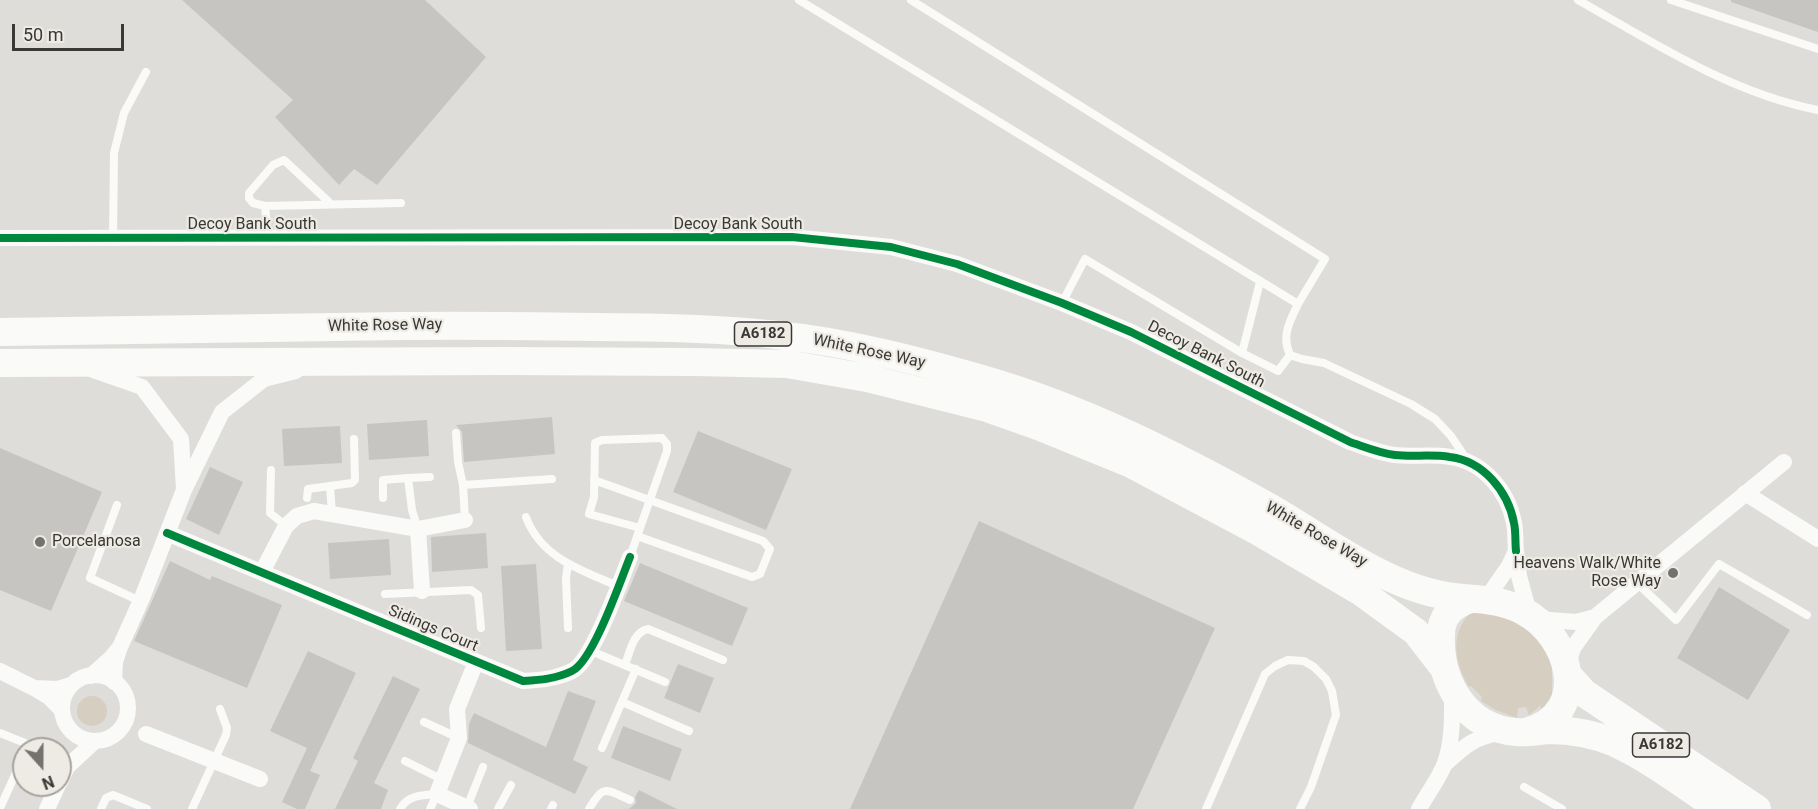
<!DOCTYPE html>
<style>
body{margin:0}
#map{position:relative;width:1818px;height:809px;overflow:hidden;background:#dfddd9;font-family:Roboto,sans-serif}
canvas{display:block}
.north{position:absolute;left:12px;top:737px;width:60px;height:60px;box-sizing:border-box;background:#eeebe4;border:2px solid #a6a39e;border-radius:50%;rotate:159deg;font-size:16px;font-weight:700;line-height:24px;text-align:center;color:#393835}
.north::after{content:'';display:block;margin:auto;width:21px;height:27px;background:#73726e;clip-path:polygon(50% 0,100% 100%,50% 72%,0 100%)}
.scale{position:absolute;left:12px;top:24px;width:112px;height:27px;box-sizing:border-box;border:3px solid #393835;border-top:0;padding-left:8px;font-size:18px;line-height:21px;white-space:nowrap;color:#393835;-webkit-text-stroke:4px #eeebe4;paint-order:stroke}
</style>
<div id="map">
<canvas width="1818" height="809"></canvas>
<div class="north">N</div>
<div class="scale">50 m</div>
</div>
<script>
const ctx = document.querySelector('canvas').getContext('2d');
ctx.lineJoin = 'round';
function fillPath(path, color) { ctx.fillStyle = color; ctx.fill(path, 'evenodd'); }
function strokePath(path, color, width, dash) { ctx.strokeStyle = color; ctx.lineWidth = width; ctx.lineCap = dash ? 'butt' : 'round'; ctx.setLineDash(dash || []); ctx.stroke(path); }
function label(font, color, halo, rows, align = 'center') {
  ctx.font = font + ' Roboto,sans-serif'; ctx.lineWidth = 4.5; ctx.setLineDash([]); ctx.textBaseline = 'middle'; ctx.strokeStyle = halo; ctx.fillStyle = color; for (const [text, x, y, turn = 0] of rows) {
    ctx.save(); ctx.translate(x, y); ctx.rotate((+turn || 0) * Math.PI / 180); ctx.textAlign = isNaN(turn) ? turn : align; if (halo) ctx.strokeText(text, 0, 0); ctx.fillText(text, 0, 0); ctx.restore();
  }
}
fillPath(new Path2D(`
 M1473 610H1500L1543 642 1552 667V695L1542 709 1540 706 1529 715 1526 707 1518 708 1517 718 1496 710 1481 701 1482 697 1471 686 1469 687C1454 662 1449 632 1473 610Z
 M77 711a15 15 0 1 1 30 0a15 15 0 1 1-30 0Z`), '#d5cec1');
fillPath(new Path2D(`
 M182 0H425L486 57 377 185 354 169 339 185 275 117 293 100Z
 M1731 0H1818V32L1731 2Z
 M552 417 555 454 464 462 462 432 456 425Z
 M427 420 429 456 369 460 367 424Z
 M340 426 342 463 284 466 282 429Z
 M698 431 792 469 766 530 673 492Z
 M0 448 102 492 51 611 0 590Z
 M210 467 243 482 219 535 186 519Z
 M979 521 1215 628 1133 809H850Z
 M486 533 488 568 432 572 431 537Z
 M389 539 391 575 330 579 328 543Z
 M170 561 210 580 212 576 282 605 247 688 134 641Z
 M640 563 748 608 732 646 624 601Z
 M536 564 542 649 506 651 501 566Z
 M1719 587 1790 630 1748 700 1677 658Z
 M308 651 356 673 310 771 320 775 305 809H297L282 802 307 748 270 731Z
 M678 664 714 678 700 713 664 698Z
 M393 676 420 689 374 783 388 790 381 809H335L358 761 353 758Z
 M568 691 596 701 573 760 588 767 575 794 468 743 469 724 474 713 546 747Z
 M623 726 682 749 670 781 611 758Z
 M639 790 677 809H629L636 803 635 797Z`), '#c7c5c2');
strokePath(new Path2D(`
 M799 0 1298 304 1325 259 911 0
 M1578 0C1654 43 1731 93 1818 110
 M1671 0 1818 49
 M265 206 253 203 249 198V193L273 165 284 160 331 204
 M113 238 114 153 124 113 146 72
 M268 238 265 206 401 203
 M1062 303 1085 259 1242 353 1278 371 1290 355
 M1298 304C1290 321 1281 336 1290 355L1302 359 1324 363 1411 404 1435 419 1451 436 1467 460
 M1242 353 1260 282
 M456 433 458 462 463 485
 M271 470 270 513 286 526
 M408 478 430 477
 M594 480 763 541 770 549 760 574 752 577 637 536
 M307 498 308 489 330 486
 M383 498V480L408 478 412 510 418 529
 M117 505 90 578 140 601
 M332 514 330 486 352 483 355 480 354 439
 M526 517C541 558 581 570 618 586
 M465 520 463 485 552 479
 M630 557 640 528 667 451V444L662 438 602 440 595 443 594 497 589 514 640 528
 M1637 583 1676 620 1719 564 1807 615
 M385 594 471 590 478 595 481 628
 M568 628 566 578 568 564
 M591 651 665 682
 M625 665C630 652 633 632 648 629L723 660
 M622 702 689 731
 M424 722 459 738
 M0 733 25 743V749
 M602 748 636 669
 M405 761 443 780
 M1524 787 1562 809
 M467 807 483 767
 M0 808 24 755
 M101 809 106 798 113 795 147 809
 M192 809 226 735 227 728 220 709
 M400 809C408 795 422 795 437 794
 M430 809 437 794
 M498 809 511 785
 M551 809 553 805
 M589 809C604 783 606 790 630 800
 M1206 809 1265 674 1275 666 1288 660 1304 661 1314 667 1326 679 1332 691 1336 715 1311 787 1300 809`), '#fafaf9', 8);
strokePath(new Path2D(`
 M0 238 792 237 891 247 957 264 1062 303 1131 332 1350 442C1365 447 1379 453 1395 455 1413 457 1432 454 1450 457 1483 461 1508 491 1514 523 1516 532 1515 542 1516 551
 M93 370 142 387 181 439 184 489
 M1745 493 1818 539
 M418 529 422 591
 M167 533 523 681C539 680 556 679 572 671 593 661 620 582 630 557
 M262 572 286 526 297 516 314 511 418 529 465 520
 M1486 599 1509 566 1516 551 1519 576 1529 613
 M1537 619 1576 622 1595 617
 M120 647 142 598 184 490 222 412 264 379 296 371
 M1567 667 1573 648 1595 617 1784 462
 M0 671 34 688
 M62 708a33 33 0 1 1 66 0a33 33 0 1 1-66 0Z
 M91 676 111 658 120 647 115 662 114 682
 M62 710 49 697 34 688 58 689 71 685
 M146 734 260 779
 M1445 764C1466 745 1473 738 1502 732
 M60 782 67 767 94 742
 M47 809 58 785
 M470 809 437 794 459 738 457 709 476 662
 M1419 809C1427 794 1439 779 1445 763 1453 740 1452 716 1452 692`), '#fafaf9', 16);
strokePath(new Path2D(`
 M0 332C134 330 268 328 402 326 466 325 530 326 594 327 655 327 717 328 777 335 847 342 915 360 982 379 1083 408 1178 456 1269 507 1325 539 1384 586 1447 596 1474 600 1499 598 1523 611 1570 635 1592 712 1529 731
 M0 363 505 361 695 362 787 364 867 378 987 408 1038 426 1129 463 1259 532 1361 592 1416 632 1443 667
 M1470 599C1453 605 1441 615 1441 635 1439 681 1465 728 1516 732 1526 733 1538 731 1548 730 1570 730 1594 734 1615 743 1652 760 1686 787 1720 809
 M1569 676 1584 693 1757 809`), '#fafaf9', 28);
strokePath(new Path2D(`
 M0 238 792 237 891 247 957 264 1062 303 1131 332 1350 442C1365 447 1379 453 1395 455 1413 457 1432 454 1450 457 1483 461 1508 491 1514 523 1516 532 1515 542 1516 551
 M167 533 523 681C539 680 556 679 572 671 593 661 620 582 630 557`), '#00873e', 8);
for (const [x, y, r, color] of [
 [40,542,6,"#73726e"],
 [1673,573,6,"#73726e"]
]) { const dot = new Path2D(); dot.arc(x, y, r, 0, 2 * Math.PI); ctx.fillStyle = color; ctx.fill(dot); strokePath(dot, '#eeebe4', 2); }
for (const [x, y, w] of [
 [763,334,57],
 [1661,745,57]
]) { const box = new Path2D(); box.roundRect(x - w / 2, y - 12, w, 24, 4.5); ctx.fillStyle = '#eeebe4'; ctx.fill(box); strokePath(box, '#393835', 1.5); }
label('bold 15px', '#393835', null, [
 ["A6182",763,334],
 ["A6182",1661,745]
]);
label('16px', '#393835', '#eeebe4', [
 ["Decoy Bank South",252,225],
 ["Decoy Bank South",738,225],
 ["White Rose Way",385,326,-1],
 ["White Rose Way",869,352,12],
 ["Decoy Bank South",1206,355,27],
 ["White Rose Way",1316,535,30],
 ["Sidings Court",433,629,23]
]);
label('16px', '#393835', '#eeebe4', [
 ["Porcelanosa",52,542],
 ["Heavens Walk/White",1661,564,"right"],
 ["Rose Way",1661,582,"right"]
], 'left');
</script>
